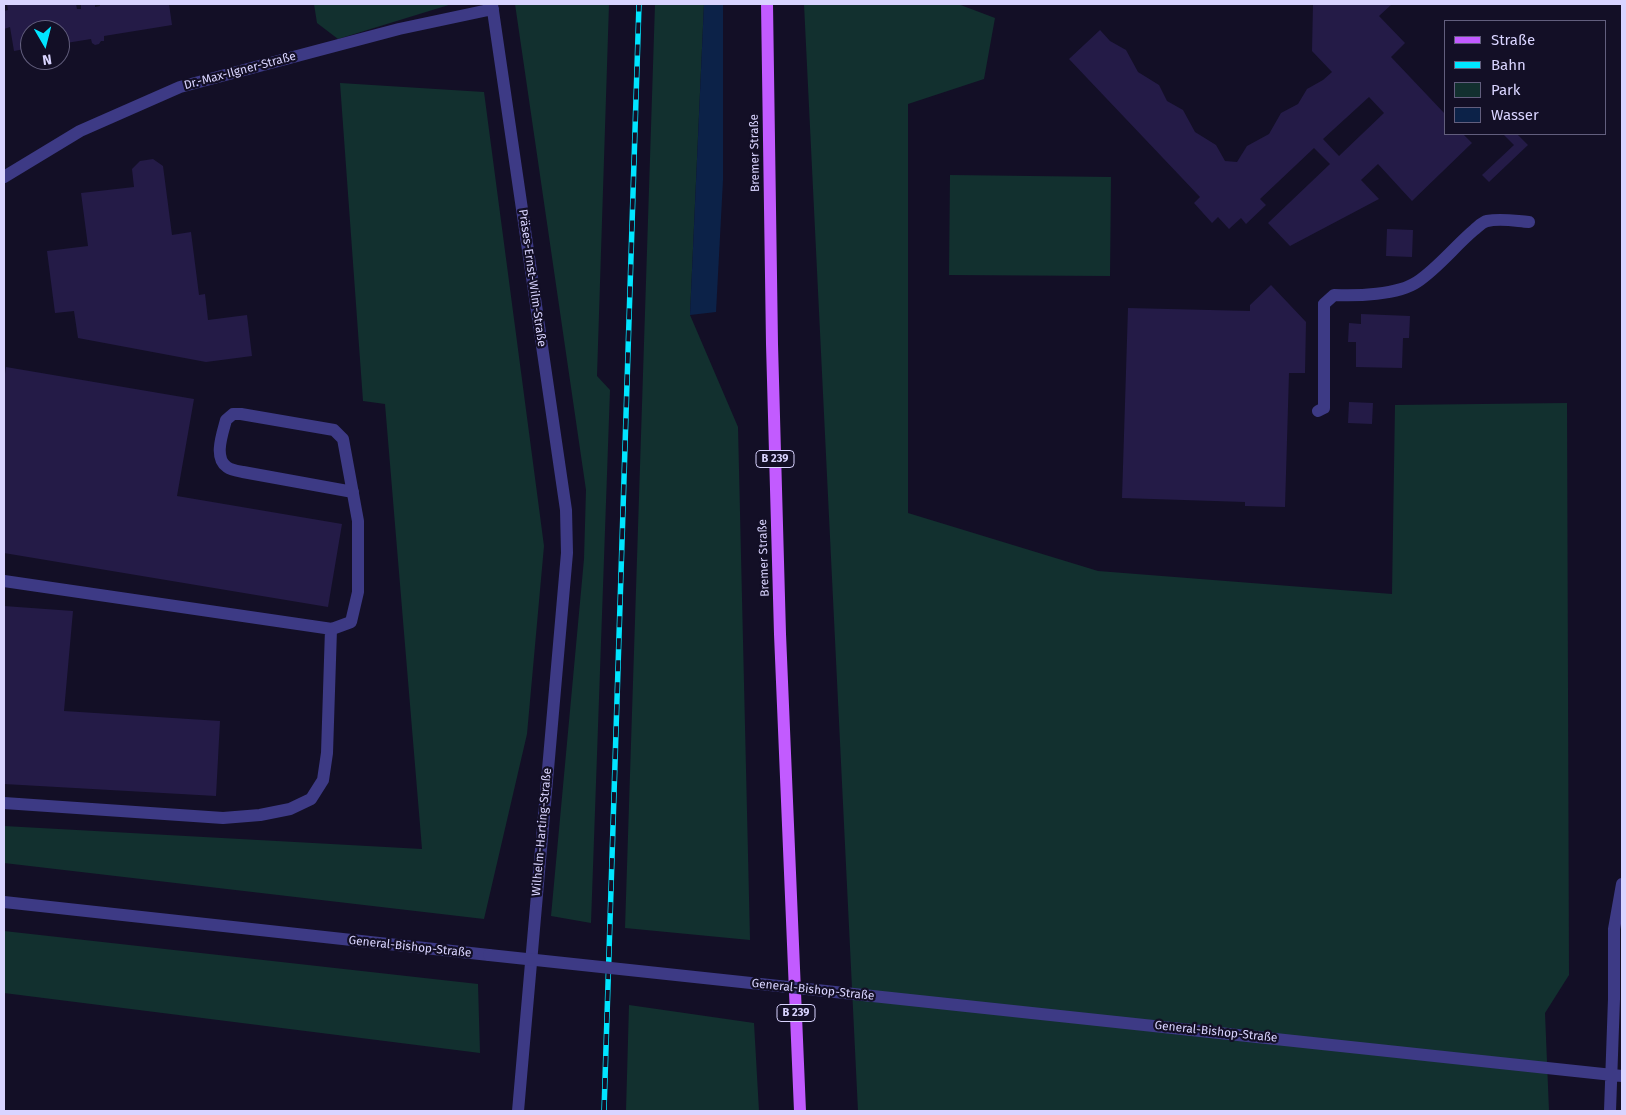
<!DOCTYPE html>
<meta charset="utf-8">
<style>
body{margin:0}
#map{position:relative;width:1626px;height:1115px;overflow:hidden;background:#130f26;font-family:"Fira Sans",sans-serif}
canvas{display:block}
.frame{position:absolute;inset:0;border:5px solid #d9d4ff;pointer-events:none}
.legend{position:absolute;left:1444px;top:20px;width:162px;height:115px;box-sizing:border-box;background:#130f26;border:1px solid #625e7d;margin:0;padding:6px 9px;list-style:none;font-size:15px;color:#d9d4ff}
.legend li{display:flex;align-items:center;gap:10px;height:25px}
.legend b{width:25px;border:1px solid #625e7d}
.north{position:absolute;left:20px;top:20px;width:50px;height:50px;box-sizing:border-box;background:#130f26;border:1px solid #625e7d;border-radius:50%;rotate:172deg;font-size:14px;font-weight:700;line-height:20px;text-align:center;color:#d9d4ff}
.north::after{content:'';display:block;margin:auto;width:18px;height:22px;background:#00e5ff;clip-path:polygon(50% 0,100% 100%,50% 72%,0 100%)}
</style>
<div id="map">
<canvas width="1626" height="1115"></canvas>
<div class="frame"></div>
<ul class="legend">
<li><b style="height:6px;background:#c25bff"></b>Straße</li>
<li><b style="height:6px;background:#00e5ff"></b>Bahn</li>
<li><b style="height:14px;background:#12302f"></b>Park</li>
<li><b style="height:14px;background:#0c2248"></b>Wasser</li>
</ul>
<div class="north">N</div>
</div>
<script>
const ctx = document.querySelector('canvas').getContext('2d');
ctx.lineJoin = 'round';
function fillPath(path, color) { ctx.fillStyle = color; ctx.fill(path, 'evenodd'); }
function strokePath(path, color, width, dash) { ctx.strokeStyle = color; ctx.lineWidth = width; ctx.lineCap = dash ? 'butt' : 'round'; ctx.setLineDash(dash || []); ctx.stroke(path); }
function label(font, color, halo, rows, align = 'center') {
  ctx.font = font + ' "Fira Sans",sans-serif'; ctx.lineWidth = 4.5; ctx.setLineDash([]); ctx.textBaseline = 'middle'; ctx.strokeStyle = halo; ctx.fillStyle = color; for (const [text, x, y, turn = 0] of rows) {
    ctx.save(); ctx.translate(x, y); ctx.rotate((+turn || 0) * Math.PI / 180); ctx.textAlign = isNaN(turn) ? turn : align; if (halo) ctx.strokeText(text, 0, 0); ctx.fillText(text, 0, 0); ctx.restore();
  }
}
fillPath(new Path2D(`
 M314 4H452L338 39 317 23Z
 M515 4H609L597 376 610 390 591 923 551 916 584 559 586 490Z
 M655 4H704L690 315 738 427 750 940 625 928Z
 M804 4H958L995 18 984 79 908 104V513L1098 571 1392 594 1395 405 1567 403 1569 975 1545 1013 1549 1111H858Z
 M340 83 484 92 544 546 527 734 484 919 4 863V826L422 849 385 404 363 401Z
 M950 175 1111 177 1110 276 949 275Z
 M4 931 478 984 480 1053 4 993Z
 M629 1005 754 1023 759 1111H626Z`), '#12302f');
fillPath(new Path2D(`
 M704 4H723V180L716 312 690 315Z`), '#0c2248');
fillPath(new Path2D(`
 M7 4H76L77 9H81V4H95V7L100 6V4H169L172 25 104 36V41H101L99 44 95 45 92 43 91 39 60 44V30H30V48L14 51 10 27 4 29V11L8 10Z
 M1313 4H1392L1379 16 1405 43 1391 57 1445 114V134H1463L1472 143 1412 201 1378 164 1361 180 1379 199 1290 246 1268 223 1330 164 1314 148 1260 199 1266 205 1246 224 1241 218 1229 229 1218 217 1212 223 1194 203 1200 197 1069 59 1100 30 1110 41 1126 50 1138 72 1159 85 1167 101 1183 110 1195 132 1216 145 1225 161 1237 162 1247 146 1269 134 1281 113 1298 104 1307 89 1323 80 1332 72 1312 51ZM1369 97 1384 113 1339 156 1323 139Z
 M1503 134H1517L1528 145 1489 182 1482 175 1514 145Z
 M153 159 163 166 172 235 191 232 199 295 205 294 208 320 247 315 252 356 206 362 78 338 74 311 55 313 47 251 88 246 81 193 134 187 132 169 140 161Z
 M1387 229 1413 230 1412 257 1386 256Z
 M1271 285 1306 322 1305 373H1289L1285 507 1245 506V502L1122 498 1128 308 1250 311V305Z
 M1361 314 1410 316 1409 338H1403L1402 368 1356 367V342H1348L1349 323 1361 324Z
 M6 367 194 399 177 496 342 524 328 607 4 553V380Z
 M1349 402 1373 403 1372 424 1348 423Z
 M4 606 73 611 64 711 220 721 216 796 4 784Z`), '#241b47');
strokePath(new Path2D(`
 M492 4 566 510 567 553 518 1111
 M4 177 80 131 180 87 399 29 493 9
 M1318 411 1324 408V304L1334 295C1356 296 1398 295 1417 282 1438 268 1455 246 1474 230 1478 227 1482 222 1487 221 1501 218 1515 221 1529 222
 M4 581 332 629 351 622 358 592V521L343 439 334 430 241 414H233L226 420C223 432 213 458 227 467 231 470 238 471 243 472L353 492
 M4 803 223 818 260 815 290 809 311 799 323 780 327 753 331 629
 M4 902 489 955
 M835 992 1622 1076
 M1610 1111 1614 999V929L1622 884`), '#3d3a85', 12);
strokePath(new Path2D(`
 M767 4 772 344 780 634 800 1111`), '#c25bff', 12);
const rail = new Path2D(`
 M604 1111 639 4`);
strokePath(rail, '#00e5ff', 5.5);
strokePath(rail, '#130f26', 4, [11]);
strokePath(new Path2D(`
 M489 955 835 992`), '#3d3a85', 12);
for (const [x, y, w] of [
 [775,459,38],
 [796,1013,38]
]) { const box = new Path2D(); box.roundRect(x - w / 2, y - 8.5, w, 17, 4); ctx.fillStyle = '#130f26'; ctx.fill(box); strokePath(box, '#d9d4ff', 1); }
label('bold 11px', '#d9d4ff', null, [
 ["B 239",775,459],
 ["B 239",796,1013]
]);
label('12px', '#d9d4ff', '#130f26', [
 ["Dr.-Max-Ilgner-Straße",240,71,-15],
 ["Bremer Straße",755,153,-91],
 ["Präses-Ernst-Wilm-Straße",532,278,82],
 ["Bremer Straße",764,558,-92],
 ["Wilhelm-Harting-Straße",542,832,-85],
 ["General-Bishop-Straße",410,947,6],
 ["General-Bishop-Straße",813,990,6],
 ["General-Bishop-Straße",1216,1032,6]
]);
</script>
